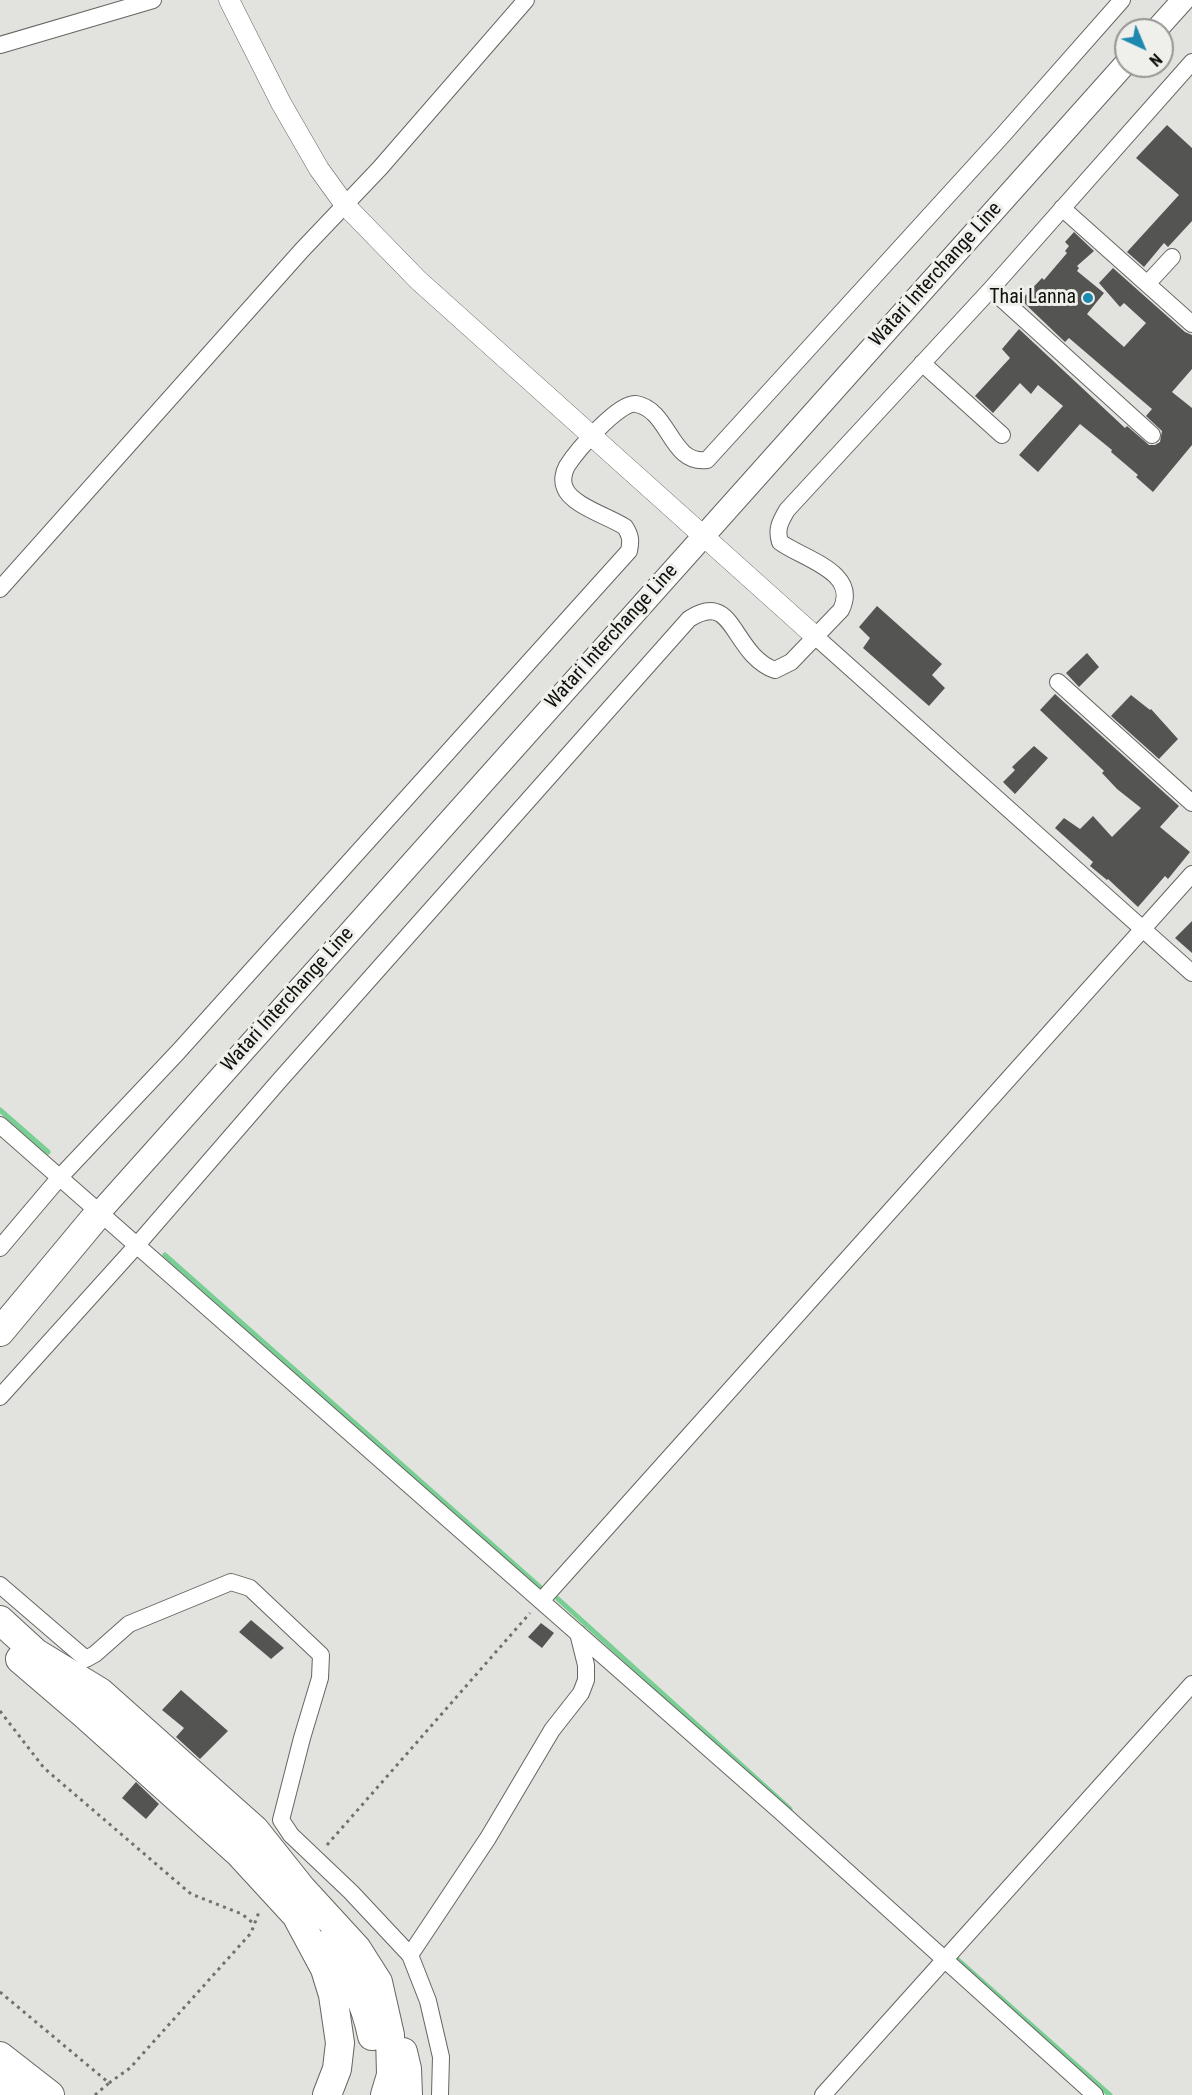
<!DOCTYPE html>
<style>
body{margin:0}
#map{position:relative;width:1192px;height:2095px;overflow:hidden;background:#e2e2de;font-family:"Roboto Condensed",sans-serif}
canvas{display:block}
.north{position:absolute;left:1114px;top:18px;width:60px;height:60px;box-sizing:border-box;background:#efefeb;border:2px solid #959592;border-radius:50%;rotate:136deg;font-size:16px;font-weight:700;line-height:24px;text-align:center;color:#0f0f0d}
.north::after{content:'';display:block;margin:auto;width:21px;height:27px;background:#1e89b0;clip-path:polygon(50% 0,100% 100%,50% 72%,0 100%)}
</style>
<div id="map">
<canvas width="1192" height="2095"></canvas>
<div class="north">N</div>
</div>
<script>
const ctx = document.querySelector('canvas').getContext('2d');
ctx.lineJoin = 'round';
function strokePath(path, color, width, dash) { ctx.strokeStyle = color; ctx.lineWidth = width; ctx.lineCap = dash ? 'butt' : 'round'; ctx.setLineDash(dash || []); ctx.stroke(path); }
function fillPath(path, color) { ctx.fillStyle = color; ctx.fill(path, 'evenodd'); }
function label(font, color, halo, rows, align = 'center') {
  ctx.font = font + ' "Roboto Condensed",sans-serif'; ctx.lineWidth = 6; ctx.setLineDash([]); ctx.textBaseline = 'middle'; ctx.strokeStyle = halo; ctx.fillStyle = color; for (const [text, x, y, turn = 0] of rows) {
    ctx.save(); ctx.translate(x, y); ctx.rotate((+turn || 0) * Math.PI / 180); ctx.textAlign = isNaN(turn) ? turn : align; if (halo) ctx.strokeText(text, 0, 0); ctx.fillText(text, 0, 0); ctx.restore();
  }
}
strokePath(new Path2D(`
 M0 1110 48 1152
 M165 1255 540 1587
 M558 1599 790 1809
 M957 1959 1110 2095`), '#78cf93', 5);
fillPath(new Path2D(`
 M1167 125 1192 148V221L1168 247 1164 243 1144 267 1127 252 1179 195 1136 158Z
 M1074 232 1094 251 1077 266 1079 268 1077 271 1104 293 1087 314 1124 347 1146 323 1124 303 1120 307 1099 283 1113 268 1185 332 1192 335V369L1172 392 1192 408V445L1153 492 1136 477 1138 475 1111 452 1112 450 1080 424 1038 472 1019 455 1063 406 1038 385 1031 394 1020 383 993 413 975 396 1010 358 1002 349 1019 329 1125 428 1127 426 1149 445H1155L1160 442 1162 431 1146 416 1152 409 1069 338 1065 342 1021 300 1042 278 1044 280 1067 253 1065 251 1069 246 1065 242Z
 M877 606 942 664 932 675 945 688 929 706 863 648 870 638 859 627Z
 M1087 653 1099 667 1079 687 1066 673Z
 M1055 694 1179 806 1160 827 1190 852 1168 879 1165 876 1138 907 1108 879 1107 880 1090 866 1093 862 1055 828 1064 818 1080 829 1093 816 1112 837 1141 808 1117 789 1102 773 1104 771 1040 710Z
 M1131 695 1150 710 1151 709 1178 739 1159 759 1111 716Z
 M1034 746 1048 758 1015 794 1003 782 1015 770 1012 767Z
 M1192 921V953L1175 938Z
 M251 1620 284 1648 271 1659 239 1632Z
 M541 1623 554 1633 542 1648 528 1637Z
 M181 1690 228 1731 200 1759 176 1737 184 1728 162 1710Z
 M136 1782 159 1804 146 1819 122 1798Z`), '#545552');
const minor = new Path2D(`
 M0 45 153 0
 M1062 208 1192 324
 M1147 284 1172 257
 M991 289 1152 435
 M922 363 1002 435
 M0 589 302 250 380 168 526 0
 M816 637 1192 973
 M1058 682 1192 803
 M0 1125 781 1812 1095 2095
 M0 1248 60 1177 178 1052 629 551C631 541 631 536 625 527 610 517 571 505 565 488 562 482 563 473 567 466 576 452 619 401 636 404 670 410 670 465 707 460L1002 136 1122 0
 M0 1397 137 1245 279 1081 689 619C697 614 706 609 716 612 735 617 743 659 775 670L791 662 841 610C860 572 803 559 780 542 776 529 780 522 787 510L991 289 1192 62
 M0 1585 86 1659 95 1654 129 1624 231 1582 250 1588 321 1655 320 1678 302 1738 281 1820 291 1835 351 1892 410 1955 488 1838 552 1730 581 1693 586 1680V1665L578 1633
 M541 1601 1192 874
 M410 1955 428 2001 441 2057 440 2095
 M823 2095 1192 1684`);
const tertiary = new Path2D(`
 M229 0 281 103 319 169 345 205 418 280 816 637`);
const secondary = new Path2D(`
 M1156 30 1183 0
 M99 1213 1126 63`);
const motorway = new Path2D(`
 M0 1332 99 1213
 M0 1620 36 1653 100 1692 255 1830 302 1889 357 1949 378 1982 390 2035 391 2075 385 2095
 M20 1659 83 1713 239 1853 296 1915 325 1969 333 1995 340 2043 337 2069 327 2095
 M329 1943C350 1971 365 2001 372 2036
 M403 2052 407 2069 408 2095
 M0 2056 50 2095
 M0 2083 13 2095`);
strokePath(minor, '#666562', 18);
strokePath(tertiary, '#666562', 21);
strokePath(secondary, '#666562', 24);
strokePath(motorway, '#666562', 30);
strokePath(new Path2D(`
 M0 1711 44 1768 191 1894 242 1914 253 1923
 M327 1845 530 1613
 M0 1992 109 2083 95 2095
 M109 2083 130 2068 251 1933 259 1912`), '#70706d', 3, [3, 4.5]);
strokePath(minor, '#fff', 16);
strokePath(tertiary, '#fff', 20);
strokePath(secondary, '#fff', 22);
strokePath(motorway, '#fff', 28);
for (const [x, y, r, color] of [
 [1088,298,6,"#1e89b0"]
]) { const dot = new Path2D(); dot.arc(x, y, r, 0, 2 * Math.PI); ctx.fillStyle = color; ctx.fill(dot); strokePath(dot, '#efefeb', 2); }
label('20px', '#0f0f0d', '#efefeb', [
 ["Watari Interchange Line",936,275,-48],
 ["Watari Interchange Line",612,637,-48],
 ["Watari Interchange Line",288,1000,-48]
]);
label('20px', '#0f0f0d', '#efefeb', [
 ["Thai Lanna",1076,298]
], 'right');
</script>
